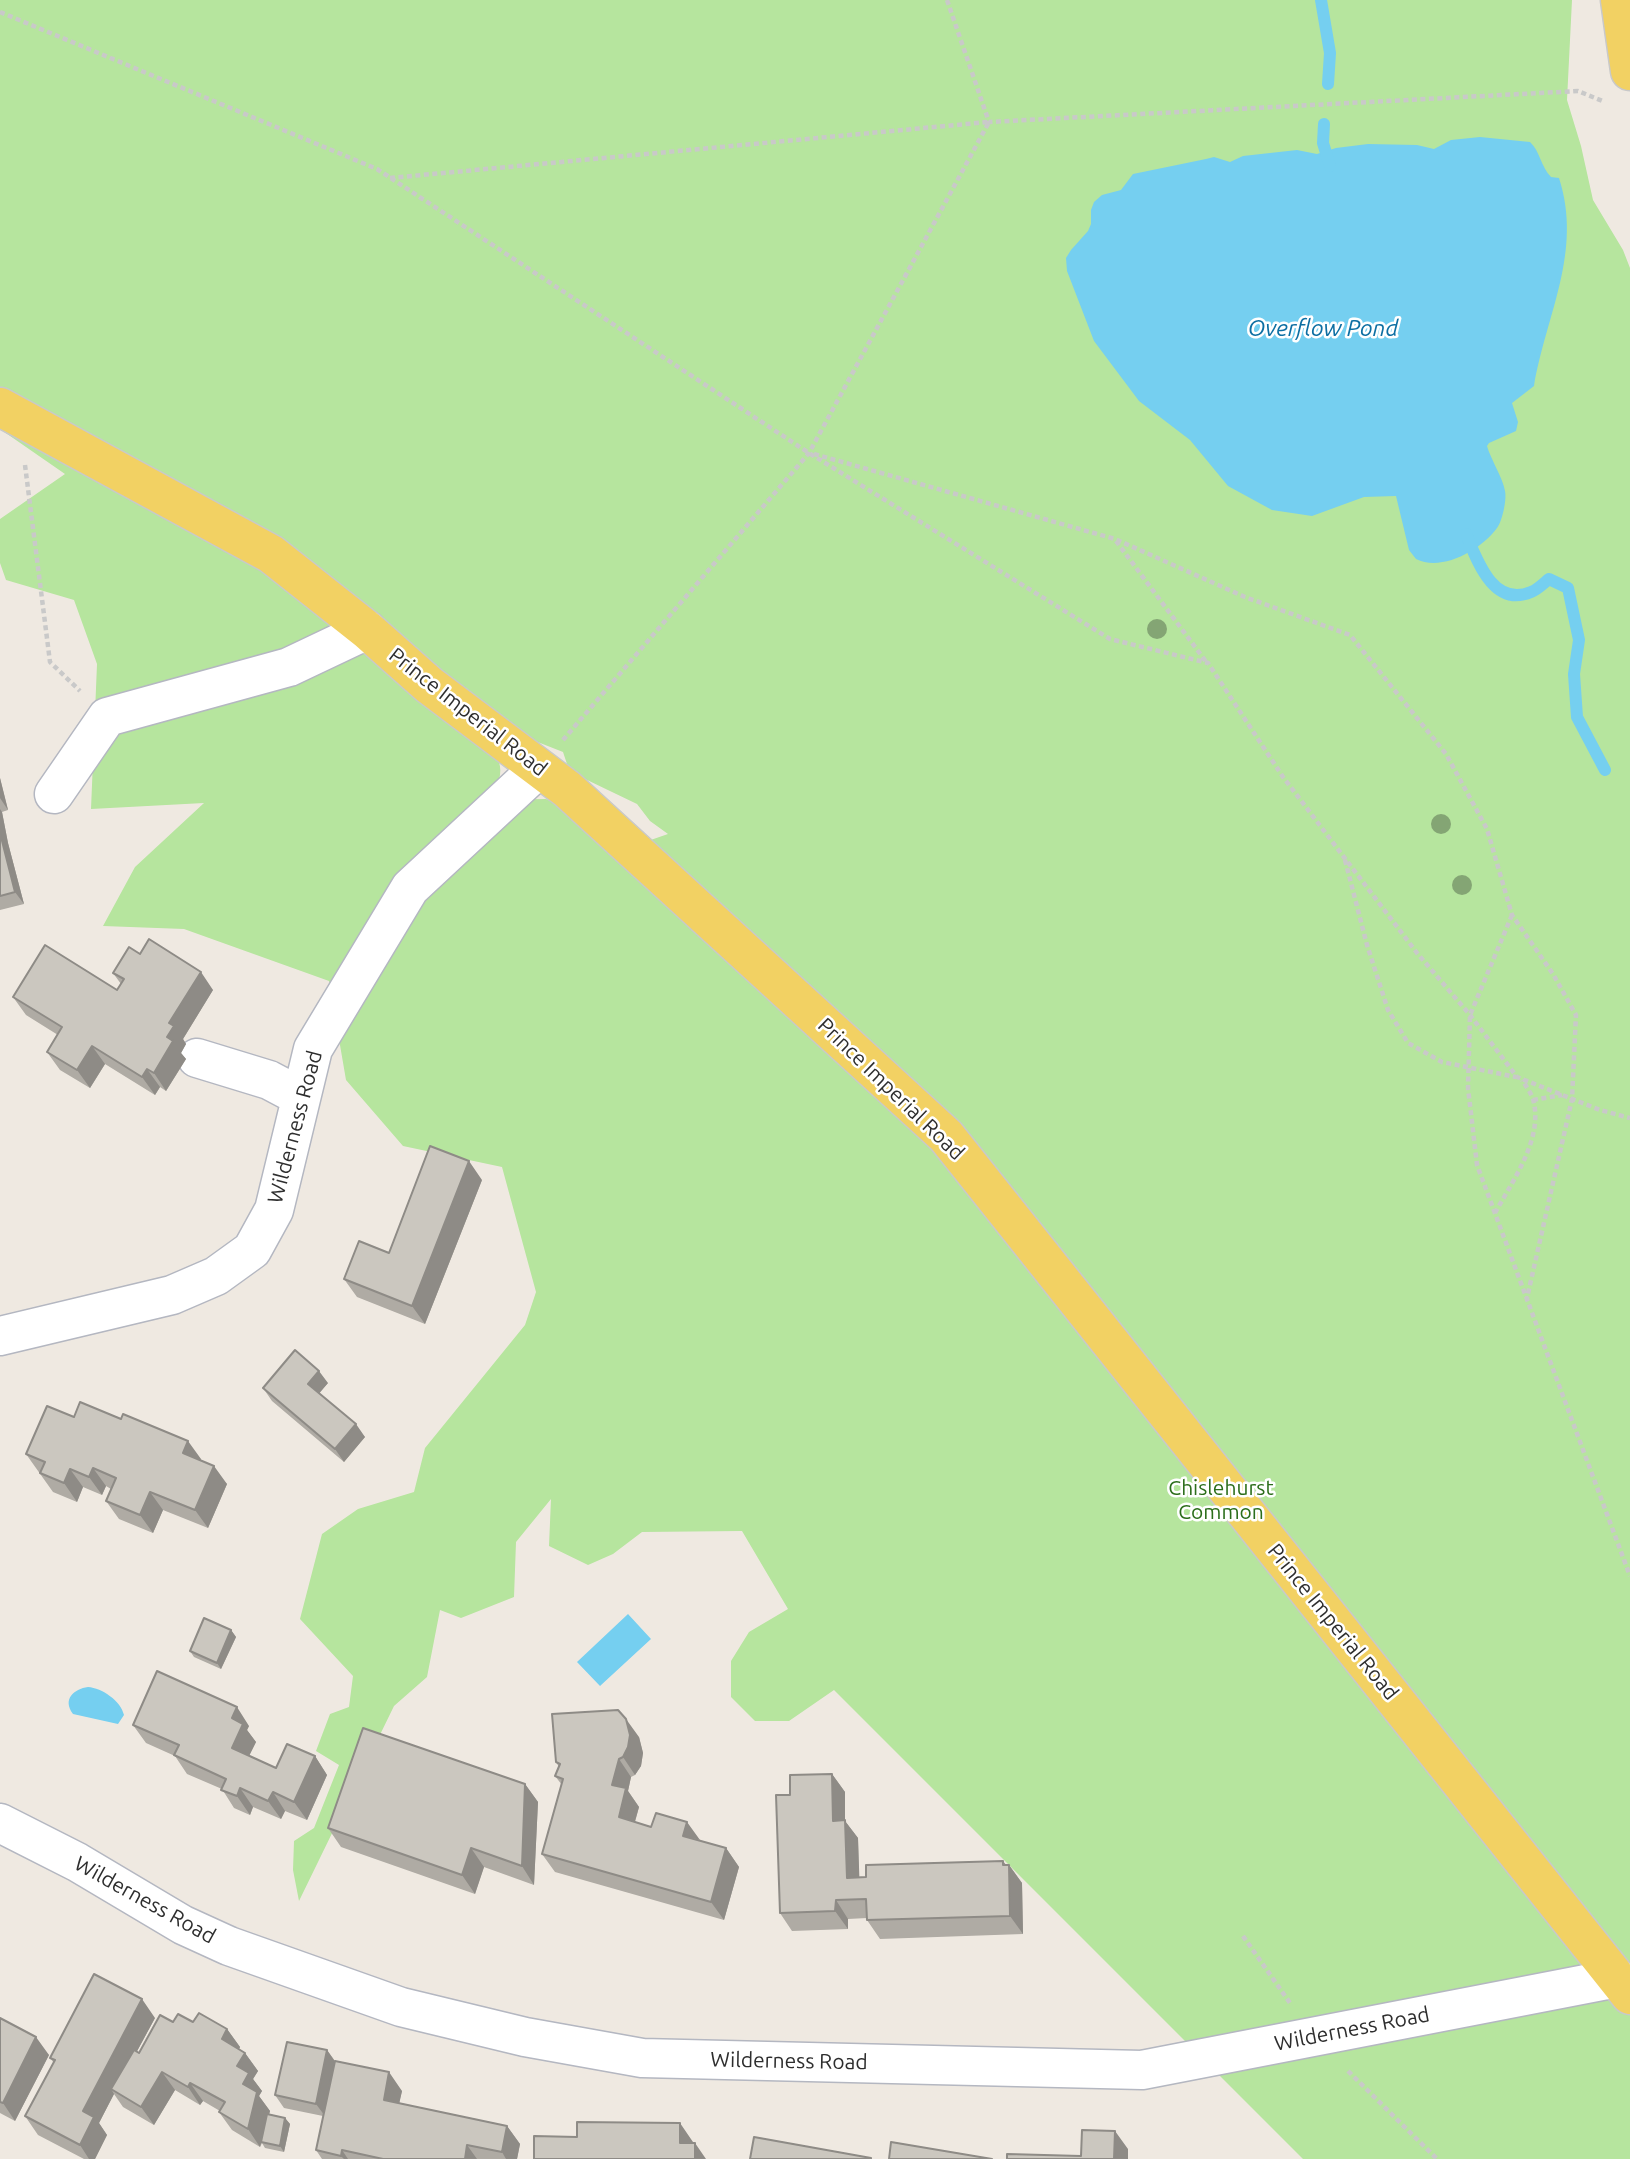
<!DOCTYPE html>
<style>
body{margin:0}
canvas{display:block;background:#efe9e1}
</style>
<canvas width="1630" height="2159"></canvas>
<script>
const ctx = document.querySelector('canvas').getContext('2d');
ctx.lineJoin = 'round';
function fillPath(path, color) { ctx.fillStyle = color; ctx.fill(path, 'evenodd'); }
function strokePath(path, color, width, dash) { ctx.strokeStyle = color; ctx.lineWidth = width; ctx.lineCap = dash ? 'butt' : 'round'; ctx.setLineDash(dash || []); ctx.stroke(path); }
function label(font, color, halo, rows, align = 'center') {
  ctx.font = font + ' Ubuntu,sans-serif'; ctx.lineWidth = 5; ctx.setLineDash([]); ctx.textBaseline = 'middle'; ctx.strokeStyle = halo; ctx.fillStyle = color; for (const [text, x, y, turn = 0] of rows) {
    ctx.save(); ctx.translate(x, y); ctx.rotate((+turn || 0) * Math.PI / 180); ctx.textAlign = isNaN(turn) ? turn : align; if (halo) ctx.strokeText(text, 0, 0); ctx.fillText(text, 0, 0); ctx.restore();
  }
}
fillPath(new Path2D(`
 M0 0H1572L1567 100 1581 146 1593 200 1623 250 1630 268V2159H1303L834 1690 789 1721H755L731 1697V1661L749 1632 788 1609 742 1531 642 1532 613 1554 588 1565 549 1546 551 1499 516 1542 514 1597 461 1618 440 1610 427 1677 394 1706 299 1901 293 1870 294 1841 314 1828 339 1765 316 1751 330 1714 349 1707 353 1676 300 1619 322 1534 358 1509 414 1492 425 1448 525 1325 536 1292 502 1167 403 1146 346 1080 329 981 184 929 103 926 135 867 204 803 91 809 97 664 74 600 6 580 0 563V519L65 474 0 429ZM441 704 563 752 567 764 585 779 637 804 650 821 668 834 642 843 546 799 489 800C493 792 499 783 500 775 505 750 468 730 449 724Z`), '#b6e59e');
fillPath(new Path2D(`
 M1480 137 1530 142C1540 151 1541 167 1551 177L1559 178C1583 252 1546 315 1534 386L1512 403 1518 422 1516 431 1489 443 1487 446C1491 460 1503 478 1505 491 1507 500 1502 522 1497 528 1481 550 1442 572 1416 559L1409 550 1396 496 1364 497 1312 516 1272 510 1228 486 1190 440 1139 401 1094 341 1067 271 1066 258 1071 250 1088 231 1091 224V210L1094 202 1102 195 1121 190 1133 174 1206 159 1214 157 1230 162 1243 156 1297 150 1317 154 1336 148 1368 144 1417 145 1434 149 1451 140Z
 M628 1614 651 1639 600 1686 577 1662Z
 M88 1687C102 1688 121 1701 124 1715L118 1724 73 1714C62 1699 74 1689 88 1687Z`), '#75cff0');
strokePath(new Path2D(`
 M1321 0 1330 53 1328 84
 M1324 124 1323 143 1330 166
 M1466 534C1477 560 1493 608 1531 592 1537 590 1544 583 1549 579L1568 588 1579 640 1574 674 1577 717 1605 770`), '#75cff0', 12);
const minor = new Path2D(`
 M54 794 107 717 289 667 367 630
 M197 1058 269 1080 301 1097
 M0 1336 172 1295 216 1276 252 1250 274 1210 313 1049 410 888 538 769
 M0 1823 77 1862 183 1925 229 1946 401 2007 525 2037 642 2058 1142 2070 1617 1978`);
const major = new Path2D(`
 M1620 0 1630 71
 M0 407 271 554 367 630 429 685 567 789 946 1136 1630 1995`);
strokePath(minor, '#b4b7c1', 41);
strokePath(major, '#c9c9c9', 41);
strokePath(new Path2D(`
 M947 0 989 122 1578 91 1605 102
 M0 12 377 169 809 453 1110 639 1208 663 1283 777 1417 953 1470 1015 1517 1077 1600 1110 1630 1118
 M390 178 988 122
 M814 454 1115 539 1245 597 1350 635 1446 754 1487 829 1512 915 1553 974 1576 1015 1572 1099 1527 1298
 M25 465 50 662 80 691
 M1116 541 1207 663
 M563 740 809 453 989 122
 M1345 860 1367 945 1388 1010 1408 1043 1442 1062 1516 1077
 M1512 915 1470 1015 1468 1088 1477 1165 1630 1576
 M1533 1100 1562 1095
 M1495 1213C1513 1180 1544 1138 1533 1099 1531 1093 1526 1086 1522 1080
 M1243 1936 1290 2003
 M1348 2071 1437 2159`), '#c9c9c9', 4.5, [5, 3.5]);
strokePath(minor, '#fff', 38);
strokePath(major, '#f2d163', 38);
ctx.fillStyle = '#84a574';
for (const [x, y] of [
 [1157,629],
 [1441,824],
 [1462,885]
]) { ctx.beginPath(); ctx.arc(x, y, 10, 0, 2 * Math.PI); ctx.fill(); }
fillPath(new Path2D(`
 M0 778 8 810 2 812 8 843 24 904 0 910Z
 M140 954 213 990 183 1039 186 1044 181 1053 186 1059 166 1091 160 1087 155 1095 105 1064 90 1088 60 1070 47 1052 58 1035 26 1015 13 997 117 990 121 984 113 973Z
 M482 1180 425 1324 357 1297 344 1279 389 1253Z
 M328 1383 319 1393 365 1437 344 1462 272 1401 263 1388Z
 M74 1417 201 1459 200 1460 227 1484 208 1528 163 1510 153 1533 119 1519 106 1501 111 1489 106 1486 102 1495 83 1487 77 1502 53 1492 26 1454Z
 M231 1630 236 1637 221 1669 194 1657 190 1651Z
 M133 1725 249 1726 247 1730 256 1742 249 1756 276 1768 315 1756 327 1775 307 1820 285 1811 281 1819 253 1807 250 1815 234 1808 222 1789 187 1774 175 1756 146 1743Z
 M639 1737 643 1753 641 1766 635 1775 631 1777 628 1791 639 1807 635 1822 726 1848 739 1867 724 1920 555 1872 542 1854 562 1785 555 1776 559 1767 556 1762Z
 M832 1774 845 1792V1821L858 1838 859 1878 1003 1861 1006 1865H1009L1022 1883 1023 1934 880 1939 867 1920V1918L848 1919V1929L792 1931 780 1913 790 1795Z
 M525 1784 538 1802 534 1885 484 1867 475 1894 341 1847 328 1828Z
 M0 2018 49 2055 15 2121 0 2113Z
 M155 2018 137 2051 139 2053 173 2022H193L227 2029 240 2047 239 2049 245 2053 258 2071 253 2079 262 2091 259 2096 270 2111 269 2114 285 2118 290 2124 284 2152 265 2148 262 2143 260 2147 232 2130 219 2112 220 2111 203 2101 200 2105 175 2090 154 2125 123 2107 114 2094 99 2123 107 2135 95 2159H84L38 2135 25 2116 54 2063 50 2058Z
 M327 2050 335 2061 402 2091 399 2103 507 2126 520 2144 517 2159H322L316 2150 323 2116 284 2108 275 2095Z`), '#afaba4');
fillPath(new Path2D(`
 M0 778 8 810 0 798Z
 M0 809 2 812 8 843 24 904 15 892 0 833Z
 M201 972 213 990 183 1039 186 1044 181 1053 186 1059 166 1091 154 1073 167 1037 169 1023Z
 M92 1046 105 1064 90 1088 77 1070Z
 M147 1069 160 1087 155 1095 142 1077Z
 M469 1161 482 1180 425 1324 412 1306Z
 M319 1371 328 1383 317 1396 308 1384Z
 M356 1424 365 1437 344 1462 335 1449Z
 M188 1441 201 1459 196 1471 183 1453Z
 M214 1466 227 1484 208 1528 195 1510Z
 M93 1468 106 1486 102 1495 89 1477Z
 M70 1469 83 1487 77 1502 64 1483Z
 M150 1492 163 1510 153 1533 140 1515Z
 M231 1630 236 1637 221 1669 217 1663Z
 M237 1707 249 1726 247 1730 256 1742 244 1766 232 1748V1718Z
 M626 1719 639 1737 643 1753 641 1766 635 1775 623 1757Z
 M315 1756 327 1775 307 1820 294 1802Z
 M619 1759 631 1777 628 1791 639 1807 631 1835 619 1817 612 1785Z
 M832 1774 845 1792V1821L858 1838 860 1896 847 1878 833 1821Z
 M525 1784 538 1802 534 1885 522 1866Z
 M240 1788 253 1807 250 1815 237 1796Z
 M273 1792 285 1811 281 1819 268 1801Z
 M687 1822 700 1840 683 1836Z
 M471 1848 484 1867 475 1894 462 1875Z
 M726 1848 739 1867 724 1920 711 1902Z
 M1003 1861 1009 1870V1865L1022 1883 1023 1934 1010 1916Z
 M836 1900 848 1919V1929L835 1911Z
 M142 1999 155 2018 115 2092 111 2089 114 2094 99 2123 107 2135 95 2159H89L80 2145 83 2111Z
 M227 2029 240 2047 235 2058 222 2039Z
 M36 2037 49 2055 15 2121 3 2103Z
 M327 2050 336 2063 325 2116 316 2104Z
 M245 2053 258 2071 253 2079 262 2091 259 2096 270 2111 260 2147 248 2129 243 2084 237 2066Z
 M162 2072 175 2090 154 2125 141 2107Z
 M389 2072 402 2091 396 2118 384 2100Z
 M190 2083 203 2101 200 2105 188 2087Z
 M285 2118 290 2124 284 2152 280 2146Z
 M680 2123 693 2142V2159L680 2143Z
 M507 2126 520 2144 517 2159H506L502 2152Z
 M1115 2131 1128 2149V2159H1114Z
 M695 2143 706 2159H695Z
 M467 2145 477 2159H465Z
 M342 2150 348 2159H344L341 2156Z`), '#8e8b86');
const building = new Path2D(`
 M0 833 15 892 0 896Z
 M149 939 201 972 169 1023 174 1026 167 1037 173 1041 154 1073 147 1069 142 1077 92 1046 77 1070 47 1052 62 1027 13 997 45 945 117 990 124 979 113 973 129 947 140 954Z
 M430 1146 469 1161 412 1306 344 1279 359 1241 389 1253Z
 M295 1350 319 1371 308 1384 356 1424 335 1449 263 1388Z
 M80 1402 121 1419 123 1414 188 1441 183 1453 214 1466 195 1510 150 1492 140 1515 106 1501 116 1478 93 1468 89 1477 70 1469 64 1483 40 1473 45 1462 26 1454 47 1406 74 1417Z
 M204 1618 231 1630 217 1663 190 1651Z
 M157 1671 237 1707 232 1718 243 1724 232 1748 276 1768 287 1744 315 1756 294 1802 273 1792 268 1801 240 1788 237 1796 221 1790 226 1779 174 1755 179 1745 133 1725Z
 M618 1710 626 1719 630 1735 628 1747 623 1757 619 1759 612 1785 626 1788 619 1817 651 1827 656 1813 687 1822 683 1836 726 1848 711 1902 542 1854 563 1779 555 1776 560 1764 556 1762 552 1714Z
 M363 1728 525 1784 522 1866 471 1848 462 1875 328 1828Z
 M832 1774 833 1821 845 1820 847 1878 866 1877V1865L1003 1861V1865H1009L1010 1916 867 1920 866 1899 836 1900 835 1911 780 1913 776 1795H790V1775Z
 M94 1974 142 1999 83 2111 94 2117 80 2145 25 2116 55 2060 50 2058Z
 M199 2013 227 2029 222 2039 245 2053 237 2066 249 2073 243 2084 257 2092 248 2129 219 2112 225 2102 190 2083 188 2087 162 2072 141 2107 111 2089 134 2050 139 2053 160 2015 173 2022 178 2014 193 2022Z
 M0 2018 36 2037 3 2103 0 2102Z
 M287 2042 327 2050 316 2104 275 2095Z
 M335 2061 389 2072 384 2100 507 2126 502 2152 467 2145 465 2159H383L342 2150 341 2156 316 2150Z
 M267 2114 285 2118 280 2146 261 2142Z
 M577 2122 680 2123V2143H695V2159H534V2136L577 2137Z
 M1082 2130 1115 2131 1114 2159H1007V2154L1081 2156Z
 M754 2137 871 2158V2159H750Z
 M891 2142 992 2159H889Z`);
fillPath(building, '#cbc7bf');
strokePath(building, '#8e8b86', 2);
label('21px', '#2e2e2e', '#fff', [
 ["Prince Imperial Road",468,712,38],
 ["Prince Imperial Road",891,1089,44],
 ["Wilderness Road",295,1127,-75],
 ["Prince Imperial Road",1333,1622,51],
 ["Wilderness Road",145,1900,29],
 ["Wilderness Road",1352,2029,-11],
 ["Wilderness Road",789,2061,1]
]);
label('21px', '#2c6e1b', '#fff', [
 ["Chislehurst",1221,1488],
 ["Common",1221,1512]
]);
label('italic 23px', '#0d6fa3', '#fff', [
 ["Overflow Pond",1323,328]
]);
</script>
